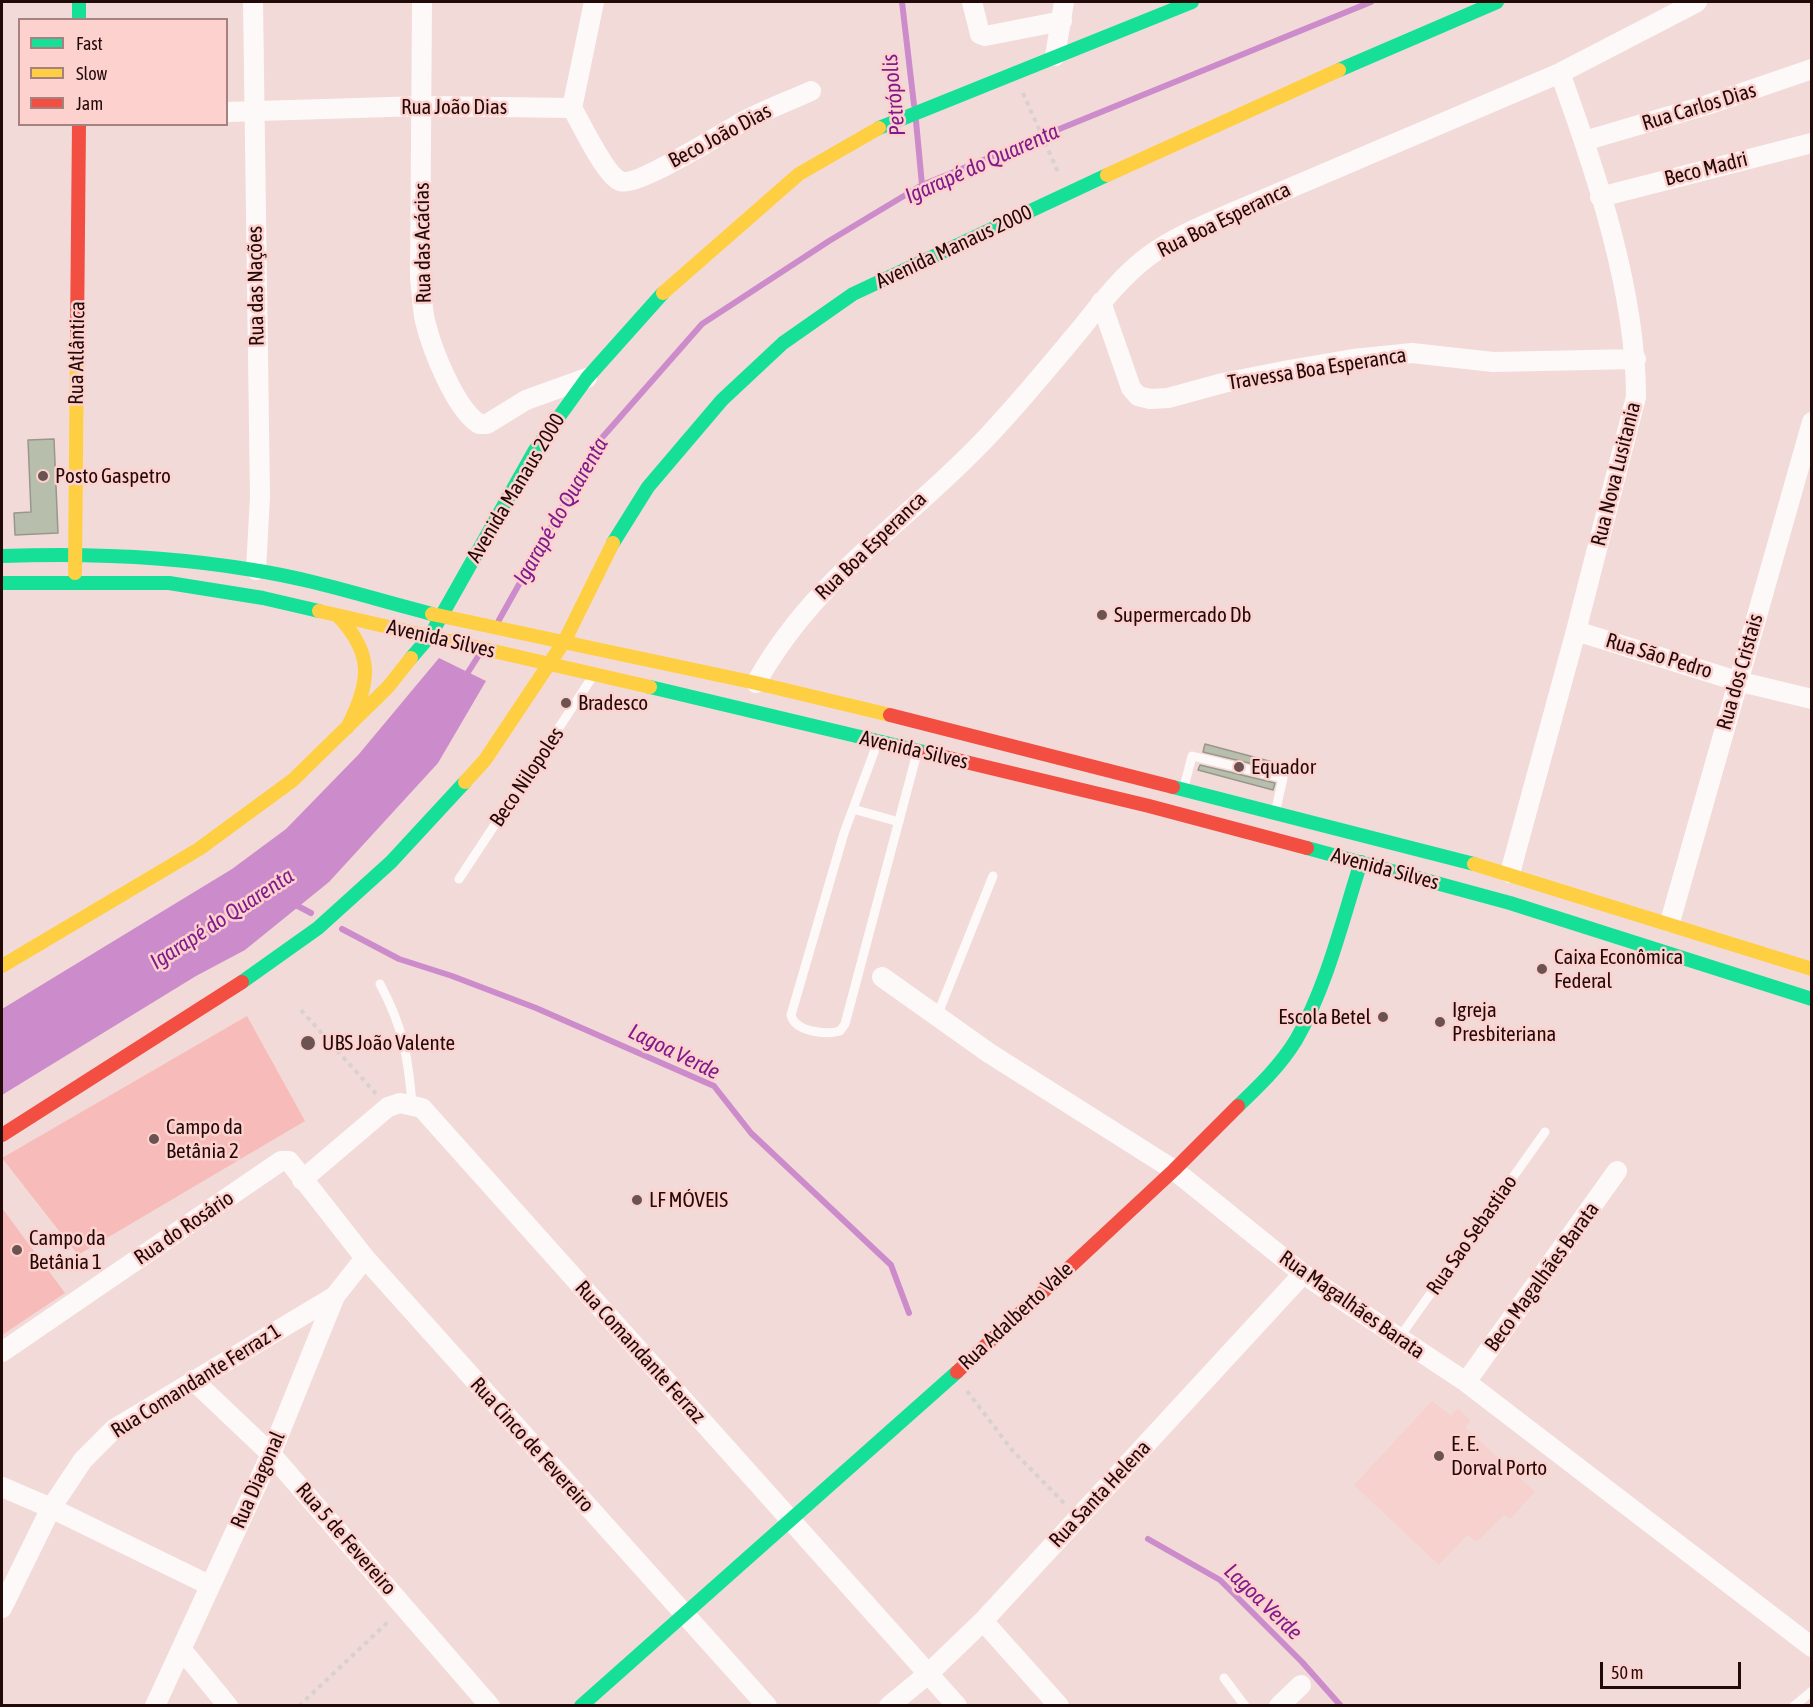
<!DOCTYPE html>
<meta charset="utf-8">
<style>
body{margin:0}
#map{position:relative;width:1813px;height:1707px;overflow:hidden;background:#f2dad8;font-family:"Asap Condensed",sans-serif}
canvas{display:block}
.frame{position:absolute;inset:0;border:3px solid #220a09;pointer-events:none}
.legend{position:absolute;left:18px;top:18px;width:210px;height:108px;box-sizing:border-box;background:#fdd1ce;border:2px solid #a5817f;margin:0;padding:8px 10px;list-style:none;font-size:18px;color:#220a09}
.legend li{display:flex;align-items:center;gap:12px;height:30px}
.legend b{width:30px;border:2px solid #a5817f}
.scale{position:absolute;left:1600px;top:1662px;width:141px;height:27px;box-sizing:border-box;border:3px solid #220a09;border-top:0;padding-left:8px;font-size:18px;line-height:21px;white-space:nowrap;color:#220a09;-webkit-text-stroke:4px #fdd1ce;paint-order:stroke}
</style>
<div id="map">
<canvas width="1813" height="1707"></canvas>
<div class="frame"></div>
<ul class="legend">
<li><b style="height:8px;background:#16e098"></b>Fast</li>
<li><b style="height:8px;background:#ffcf43"></b>Slow</li>
<li><b style="height:8px;background:#f24e42"></b>Jam</li>
</ul>
<div class="scale">50 m</div>
</div>
<script>
const ctx = document.querySelector('canvas').getContext('2d');
ctx.lineJoin = 'round';
function fillPath(path, color) { ctx.fillStyle = color; ctx.fill(path, 'evenodd'); }
function strokePath(path, color, width, dash) { ctx.strokeStyle = color; ctx.lineWidth = width; ctx.lineCap = dash ? 'butt' : 'round'; ctx.setLineDash(dash || []); ctx.stroke(path); }
function label(font, color, halo, rows, align = 'center') {
  ctx.font = font + ' "Asap Condensed",sans-serif'; ctx.lineWidth = 5; ctx.setLineDash([]); ctx.textBaseline = 'middle'; ctx.strokeStyle = halo; ctx.fillStyle = color; for (const [text, x, y, turn = 0] of rows) {
    ctx.save(); ctx.translate(x, y); ctx.rotate((+turn || 0) * Math.PI / 180); ctx.textAlign = isNaN(turn) ? turn : align; if (halo) ctx.strokeText(text, 0, 0); ctx.fillText(text, 0, 0); ctx.restore();
  }
}
fillPath(new Path2D(`
 M1432 1401 1451 1416 1458 1408 1471 1421 1465 1427 1535 1492 1510 1519 1504 1515 1477 1542 1467 1535 1439 1565 1354 1485Z`), '#f6d1ce');
fillPath(new Path2D(`
 M247 1016 305 1121 78 1255 2 1158Z
 M2 1208 65 1293 2 1335Z`), '#f7bcb9');
fillPath(new Path2D(`
 M439 658 486 681 438 763 329 882 245 950 196 976 2 1095V1009L232 869 286 829 359 754Z`), '#cc8ccb');
strokePath(new Path2D(`
 M902 2 914 105
 M916 121 922 185
 M499 620 600 440 702 324 829 241 922 185 1371 2
 M465 677 479 655
 M292 903 311 913
 M342 929 399 959 452 976 536 1008 714 1086 751 1133 891 1265 909 1313
 M1148 1539 1220 1580 1302 1662 1341 1706`), '#cc8ccb', 6);
const building = new Path2D(`
 M54 439 58 533 15 535 14 513 31 512 28 440Z
 M1205 744 1280 764 1278 770 1203 752Z
 M1200 765 1275 783 1273 790 1198 770Z`);
fillPath(building, '#b7beab');
strokePath(building, '#99978d', 1.5);
strokePath(new Path2D(`
 M1023 93 1058 172
 M301 1010 377 1095
 M967 1391 1012 1450 1066 1505
 M299 1706 390 1620`), '#d8d1d0', 4, [4.5, 4.5]);
strokePath(new Path2D(`
 M877 744 844 833 791 1015C795 1032 826 1035 840 1031L845 1024 917 753
 M1184 787 1192 756 1283 778 1276 809
 M853 809 899 822
 M459 879 593 676
 M380 984C403 1027 408 1056 412 1104
 M937 1016 993 876
 M1399 1338 1545 1132
 M1224 1678 1245 1706
 M1794 1706 1812 1691`), '#fdf9f9', 9);
strokePath(new Path2D(`
 M253 2 260 497 256 570
 M422 2 420 279C422 292 422 307 425 321 432 349 454 407 479 424H487L526 400 587 378
 M972 2 980 34 985 36 1062 21
 M1055 56 1064 2
 M572 108C581 123 605 175 620 181 636 188 724 132 744 121 765 110 789 101 811 91
 M572 108 594 2
 M226 112 422 106 572 108
 M1584 141 1707 105 1812 69
 M1600 197 1812 143
 M1101 302 1131 388 1138 396 1150 399 1168 398 1223 383 1289 370 1353 359 1412 353 1493 362 1636 359
 M1576 631 1737 681 1812 699
 M756 683C816 575 908 522 989 435 1020 402 1049 367 1078 332 1099 306 1119 279 1146 258 1172 238 1204 225 1234 212L1560 73 1697 2
 M1510 873 1576 631 1636 397C1636 291 1596 172 1560 73
 M1670 922 1812 422
 M882 977 989 1053 1174 1170 1303 1274 1466 1382 1812 1647
 M302 1180 388 1107 400 1103 422 1108 957 1706
 M2 1352 281 1161H289L365 1258 767 1706
 M193 1380 271 1454 490 1706
 M1466 1382 1617 1171
 M2 1487 51 1508 209 1585
 M2 1608 51 1508 83 1460 114 1429 335 1296
 M983 1621 1059 1706
 M182 1650 228 1706
 M155 1706 271 1454 335 1296 365 1258
 M889 1706 928 1674 983 1621 1303 1274
 M1279 1706 1301 1685`), '#fdf9f9', 20);
strokePath(new Path2D(`
 M79 2V20
 M1339 70 1497 2
 M879 128 1192 2
 M613 543 648 487 722 400 783 343 853 294 1107 175
 M2 556C87 553 170 556 253 570 313 579 373 599 432 614
 M2 583H169L263 598 319 611
 M411 658 430 636 535 450 587 378 663 293
 M650 687 928 753
 M1173 787 1474 864
 M1307 848 1510 903 1812 999
 M242 982 318 928 391 862 465 782
 M1238 1106C1259 1086 1280 1066 1296 1040 1327 986 1342 921 1361 862
 M581 1706 957 1372`), '#16e098', 14);
strokePath(new Path2D(`
 M1107 175 1339 70
 M663 293 799 174 879 128
 M75 573 77 335
 M319 611 650 687
 M432 614 756 683 890 715
 M338 616C375 655 370 683 347 728
 M465 782 485 760 565 640 613 543
 M1474 864 1812 969
 M2 966 199 849 293 780 388 687 411 658`), '#ffcf43', 14);
strokePath(new Path2D(`
 M77 335 79 124
 M890 715 1173 787
 M928 753 1149 806 1307 848
 M2 1135 242 982
 M957 1372 1174 1170 1238 1106`), '#f24e42', 14);
for (const [x, y, r, color] of [
 [43,476,6,"#6b5351"],
 [1102,615,6,"#6b5351"],
 [566,703,6,"#6b5351"],
 [1239,767,6,"#6b5351"],
 [1542,969,6,"#6b5351"],
 [1383,1017,6,"#6b5351"],
 [1440,1022,6,"#6b5351"],
 [308,1043,8,"#6b5351"],
 [154,1139,6,"#6b5351"],
 [637,1200,6,"#6b5351"],
 [17,1250,6,"#6b5351"],
 [1439,1456,6,"#6b5351"]
]) { const dot = new Path2D(); dot.arc(x, y, r, 0, 2 * Math.PI); ctx.fillStyle = color; ctx.fill(dot); strokePath(dot, '#fdd1ce', 2); }
label('21px', '#220a09', '#fdd1ce', [
 ["Rua João Dias",454,107],
 ["Rua Carlos Dias",1699,107,-17],
 ["Beco João Dias",720,136,-28],
 ["Beco Madri",1706,169,-14],
 ["Rua Boa Esperanca",1224,220,-26],
 ["Rua das Acácias",423,243,-91],
 ["Avenida Manaus 2000",954,247,-25],
 ["Rua das Nações",256,286,-91],
 ["Rua Atlântica",77,353,-89],
 ["Travessa Boa Esperanca",1317,369,-9],
 ["Rua Nova Lusitania",1616,474,-76],
 ["Avenida Manaus 2000",516,488,-59],
 ["Rua Boa Esperanca",871,546,-44],
 ["Avenida Silves",441,639,13],
 ["Rua São Pedro",1659,656,17],
 ["Rua dos Cristais",1740,672,-74],
 ["Avenida Silves",914,750,13],
 ["Beco Nilopoles",527,777,-56],
 ["Avenida Silves",1385,869,15],
 ["Rua do Rosário",184,1228,-34],
 ["Rua Sao Sebastiao",1472,1235,-55],
 ["Beco Magalhães Barata",1542,1277,-54],
 ["Rua Magalhães Barata",1352,1305,35],
 ["Rua Adalberto Vale",1016,1316,-43],
 ["Rua Comandante Ferraz",640,1352,48],
 ["Rua Comandante Ferraz 1",196,1381,-32],
 ["Rua Cinco de Fevereiro",532,1445,48],
 ["Rua Diagonal",258,1480,-66],
 ["Rua Santa Helena",1100,1494,-47],
 ["Rua 5 de Fevereiro",346,1539,49]
]);
label('21px', '#220a09', '#fdd1ce', [
 ["Posto Gaspetro",55,476],
 ["Supermercado Db",1114,615],
 ["Bradesco",578,703],
 ["Equador",1251,767],
 ["Caixa Econômica",1554,957],
 ["Federal",1554,981],
 ["Igreja",1452,1010],
 ["Presbiteriana",1452,1034],
 ["Escola Betel",1371,1017,"right"],
 ["UBS João Valente",322,1043],
 ["Campo da",166,1127],
 ["Betânia 2",166,1151],
 ["LF MÓVEIS",649,1200],
 ["Campo da",29,1238],
 ["Betânia 1",29,1262],
 ["E. E.",1451,1444],
 ["Dorval Porto",1451,1468]
], 'left');
label('italic 22px', '#811b8c', '#fdd1ce', [
 ["Petrópolis",894,95,-96],
 ["Igarapé do Quarenta",982,164,-24],
 ["Igarapé do Quarenta",561,511,-60],
 ["Igarapé do Quarenta",222,919,-33],
 ["Lagoa Verde",674,1052,26],
 ["Lagoa Verde",1263,1602,44]
]);
</script>
